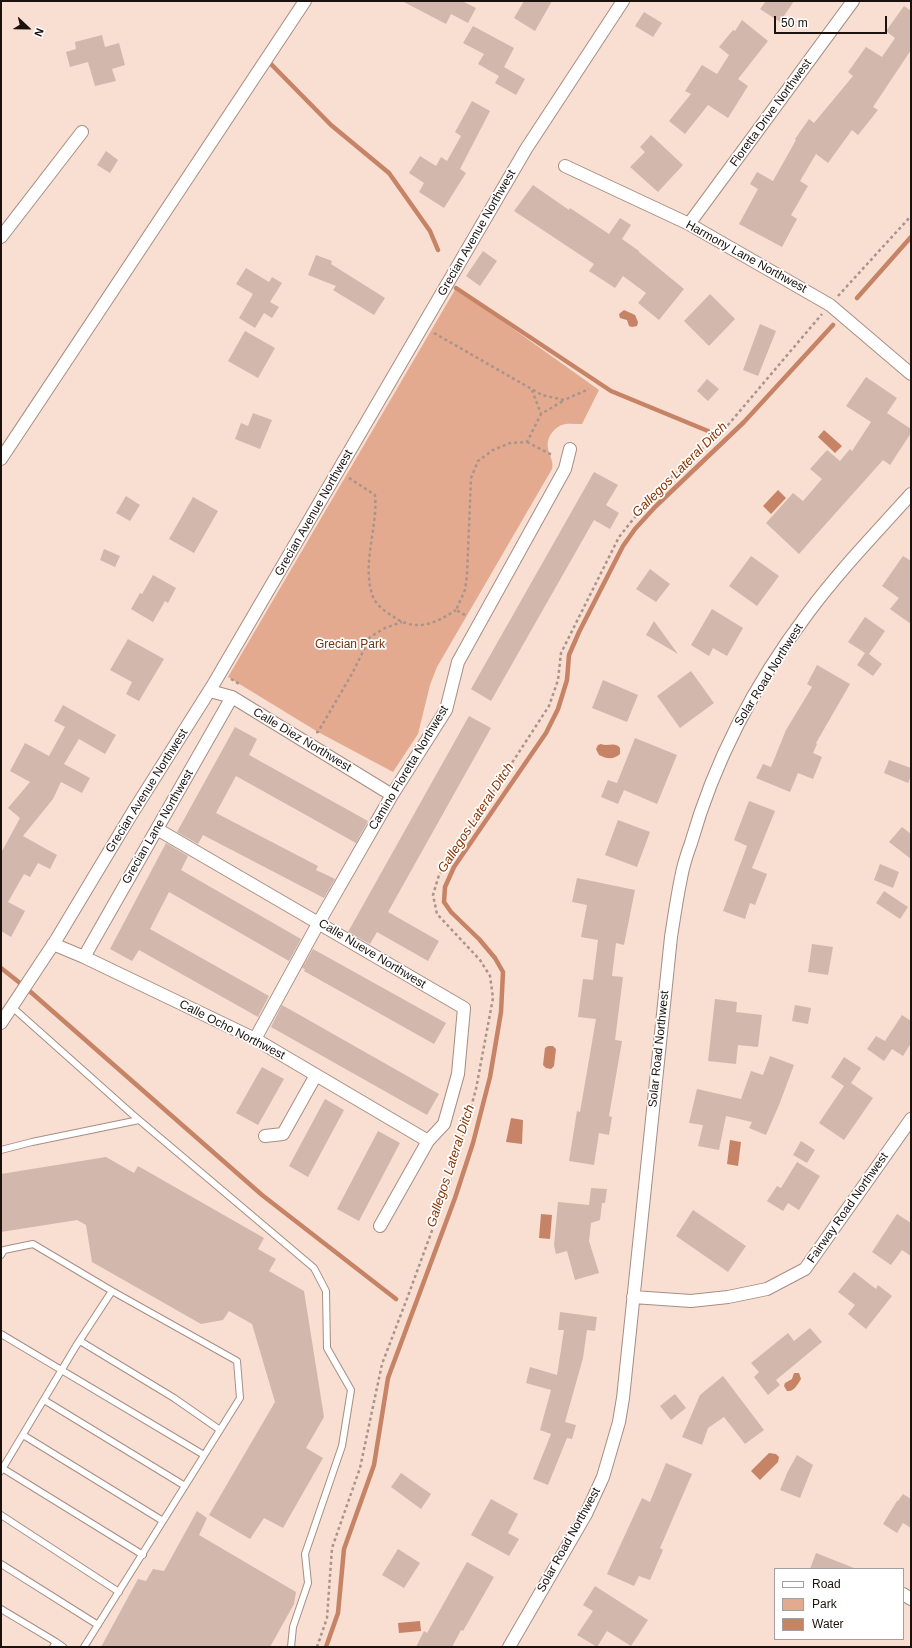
<!DOCTYPE html>
<style>
body{margin:0}
#map{position:relative;width:912px;height:1648px;overflow:hidden;background:#f9ded2;font-family:Helvetica,sans-serif}
canvas{display:block}
.frame{position:absolute;inset:0;border:2px solid #1b120e;pointer-events:none}
.legend{position:absolute;left:774px;top:1568px;width:130px;height:72px;box-sizing:border-box;background:#fff;border:1px solid #a4a09f;margin:0;padding:5px 7px;list-style:none;font-size:12px;color:#1b120e}
.legend li{display:flex;align-items:center;gap:8px;height:20px}
.legend b{width:20px;border:1px solid #a4a09f}
.north{position:absolute;left:8px;top:8px;width:40px;height:40px;-webkit-text-stroke:3px #fff;paint-order:stroke;rotate:112deg;font-size:11px;font-weight:700;line-height:16px;text-align:center;color:#1b120e}
.north::after{content:'';display:block;margin:auto;width:14px;height:18px;background:#1b120e;clip-path:polygon(50% 0,100% 100%,50% 72%,0 100%)}
.scale{position:absolute;left:774px;top:16px;width:113px;height:18px;box-sizing:border-box;border:2px solid #1b120e;border-top:0;padding-left:5px;font-size:12px;line-height:14px;white-space:nowrap;color:#1b120e;-webkit-text-stroke:3px #fff;paint-order:stroke}
</style>
<div id="map">
<canvas width="912" height="1648"></canvas>
<div class="frame"></div>
<ul class="legend">
<li><b style="height:5px;background:#fff"></b>Road</li>
<li><b style="height:11px;background:#e4aa90"></b>Park</li>
<li><b style="height:11px;background:#c68365"></b>Water</li>
</ul>
<div class="north">N</div>
<div class="scale">50 m</div>
</div>
<script>
const ctx = document.querySelector('canvas').getContext('2d');
ctx.lineJoin = 'round';
function fillPath(path, color) { ctx.fillStyle = color; ctx.fill(path, 'evenodd'); }
function strokePath(path, color, width, dash) { ctx.strokeStyle = color; ctx.lineWidth = width; ctx.lineCap = dash ? 'butt' : 'round'; ctx.setLineDash(dash || []); ctx.stroke(path); }
function label(font, color, halo, rows, align = 'center') {
  ctx.font = font + ' Helvetica,sans-serif'; ctx.lineWidth = 3.5; ctx.setLineDash([]); ctx.textBaseline = 'middle'; ctx.strokeStyle = halo; ctx.fillStyle = color; for (const [text, x, y, turn = 0] of rows) {
    ctx.save(); ctx.translate(x, y); ctx.rotate((+turn || 0) * Math.PI / 180); ctx.textAlign = isNaN(turn) ? turn : align; if (halo) ctx.strokeText(text, 0, 0); ctx.fillText(text, 0, 0); ctx.restore();
  }
}
fillPath(new Path2D(`
 M456 288 599 390 582 424C569 424 560 421 551 434 548 439 547 442 548 448 549 456 554 461 552 469L437 667 430 685 418 734 393 772 318 732 228 677Z`), '#e4aa90');
fillPath(new Path2D(`
 M624 310 635 315 638 322 637 326 632 327 629 326 627 320 620 318 619 314Z
 M824 430 842 446 835 453 818 437Z
 M778 490 786 498 771 514 763 506Z
 M601 744C608 747 615 741 620 748V754C613 760 607 759 599 755L596 749 598 745Z
 M548 1046H553L556 1049 554 1066 551 1069 546 1068 543 1065 545 1048Z
 M511 1118 523 1120 522 1144 506 1142Z
 M730 1140 741 1142 738 1166 727 1164Z
 M541 1214 552 1215 550 1239 539 1238Z
 M794 1373H799L801 1379C797 1385 794 1392 787 1391L784 1386 785 1383 792 1379Z
 M769 1453 776 1454 779 1457 778 1462 760 1480 751 1471Z
 M420 1621 421 1631 399 1633 398 1623Z`), '#c68365');
strokePath(new Path2D(`
 M267 60 331 125 389 173 430 231 438 250
 M456 288 611 391 708 431
 M857 298 911 237
 M1 968 25 987 262 1195 396 1299
 M326 1647 338 1613 344 1549 374 1465 388 1378 455 1198 473 1143 490 1077 501 1012 503 972 495 958 479 939 451 912 444 902 445 887 454 867 546 733 558 709 567 680 569 655 579 632 623 546 635 529 655 507 744 422 833 325`), '#c68365', 4.5);
fillPath(new Path2D(`
 M402 1H462L476 8 468 23 451 14 446 24Z
 M524 1H552L535 31 514 18Z
 M766 1H794L780 22 760 9Z
 M904 6 911 11V50L873 107 878 110 858 135 852 130 828 163 816 154 800 181 808 186 791 215 797 219 782 247 739 224 758 189 750 184 757 172 773 181 796 140 795 139 809 119 814 123 853 76 848 72 866 47 882 57 895 38 886 31Z
 M644 12 662 23 653 37 635 26Z
 M742 20 768 41 738 79 748 86 728 118 708 105 685 134 669 121 691 94 685 91 702 65 717 74 729 55 719 47 733 30 735 31Z
 M473 26 514 48 504 67 525 79 516 95 495 83 499 76 478 64 484 54 463 43Z
 M102 35 105 47 119 43 125 65 112 69 116 81 95 86 88 62 70 67 66 52 76 49 75 42Z
 M472 101 490 111 460 169 466 173 444 208 419 192 424 183 409 173 420 156 436 166 441 157 447 161 461 136 455 132Z
 M651 135 683 165 658 192 630 167 645 152 640 147Z
 M106 151 118 160 110 173 97 165Z
 M533 185 569 210 570 208 609 234 620 218 631 225 622 239 639 251V252L684 289 659 320 638 303 646 293 623 276 615 288 589 271 594 264 514 211Z
 M483 251 497 261 480 286 466 276Z
 M316 255 332 261 331 264 385 298 374 315 333 290 336 286 308 275Z
 M246 268 269 282 272 277 282 283 270 302 279 307 272 318 264 313 255 328 239 318 253 294 236 284Z
 M710 294 735 319 709 346 684 321Z
 M760 324 776 331 758 376 743 370Z
 M245 331 275 348 258 378 228 361Z
 M866 377 897 398 887 413 911 429V433L890 465 883 460 799 554 766 523 793 493 803 501 822 479 810 469 827 450 840 461 850 449 852 451 871 422 846 406Z
 M707 379 719 389 708 401 697 391Z
 M253 413 272 420 260 449 235 439 241 423 248 426Z
 M594 472 618 485 606 505 619 513 610 529 594 520 491 701 471 689Z
 M126 496 140 505 130 521 116 513Z
 M193 497 218 511 194 553 169 539Z
 M104 549 120 556 115 567 100 560Z
 M751 556 779 576 757 606 729 586Z
 M903 556 911 561V624L890 609 899 598 882 586Z
 M650 569 670 584 656 602 636 589Z
 M153 575 176 588 168 603 165 601 153 622 131 609 140 593 142 594Z
 M712 609 743 628 727 656 713 648 709 656 691 645Z
 M865 617 885 631 869 654 882 664 873 676 857 665 865 653 848 642Z
 M654 621 678 654 646 635Z
 M128 639 164 659 139 701 126 694 132 682 110 670Z
 M817 665 850 684 816 743 817 744 813 753 822 757 813 779 798 773 790 792 756 778 763 764 771 767 786 730 812 687 807 684Z
 M691 671 714 703 680 728 657 696Z
 M603 680 638 695 627 722 592 708Z
 M63 705 116 735 105 754 79 739 64 764 90 778 82 793 61 782 53 799 23 836 57 855 50 869 38 863 30 877 24 874 8 902 25 911 11 937 1 931V853L20 818 8 808 30 782 10 771 25 743 49 756 65 727 54 721Z
 M469 716 491 728 388 912 439 941 428 961 377 932 370 944 348 932Z
 M235 727 257 739 249 755 368 821 356 843 236 776 216 813 318 866 316 870 335 879 324 898 203 835 198 844 177 832Z
 M635 738 677 755 657 804 624 790 618 804 601 797 608 780 617 783Z
 M889 760 911 768V776L908 783 884 773Z
 M749 801 775 811 752 868 767 874 755 905 750 903 745 919 723 911 747 846 734 840Z
 M618 820 650 832 637 867 605 855Z
 M902 827 911 834V859L889 842Z
 M166 843 188 856 181 870 301 939 289 961 169 892 150 929 269 996 258 1017 139 950 132 961 110 949Z
 M880 864 899 872 893 888 874 880Z
 M577 878 635 890 624 945 616 943 612 976 623 977 615 1040 622 1041 609 1116 612 1117 609 1135 599 1133 594 1165 569 1161 577 1111 580 1112 596 1019 578 1017 583 979 593 980 598 940 581 937 587 905 572 902Z
 M884 891 908 907 900 919 876 903Z
 M812 944 833 947 828 975 808 972Z
 M313 949 446 1023 434 1044 304 971 305 969 302 968Z
 M715 999 737 1002 736 1012 762 1015 758 1047 738 1045 736 1064 708 1061Z
 M282 1005 439 1094 427 1115 271 1027Z
 M795 1005 811 1008 808 1024 792 1021Z
 M902 1015 911 1021V1043L903 1056 892 1049 884 1061 867 1049 876 1036 885 1041Z
 M770 1056 794 1065 779 1105 766 1135 749 1128 752 1122 726 1116 719 1150 698 1146 703 1125 689 1123 697 1089 741 1099 751 1071 763 1075Z
 M844 1057 861 1068 851 1083 873 1098 844 1140 819 1123 844 1086 831 1077Z
 M262 1067 284 1079 258 1125 236 1113Z
 M325 1099 344 1110 308 1177 289 1166Z
 M378 1131 400 1143 359 1221 337 1209Z
 M801 1141 815 1150 807 1163 793 1155Z
 M106 1157 134 1173 138 1166 264 1238 258 1249 276 1259 269 1271 304 1291 324 1417 306 1448 323 1458 283 1528 264 1518 250 1539 209 1515 275 1402 252 1324 229 1311 223 1320 201 1324 92 1262 86 1225 77 1220 1 1232V1174Z
 M797 1162 820 1176 799 1210 788 1203 783 1211 767 1201 777 1186 781 1188Z
 M591 1188 607 1189 605 1203H602L600 1220 591 1223 589 1241 599 1273 575 1280 567 1251 556 1254 554 1245 558 1202 589 1205Z
 M693 1210 746 1246 728 1272 676 1236Z
 M897 1214 911 1223V1256L902 1250 891 1265 872 1252Z
 M854 1272 876 1289 878 1285 892 1296 866 1329 848 1314 855 1305 838 1292Z
 M560 1312 597 1317 595 1331 587 1330 583 1358 565 1422 576 1425 572 1439 567 1438 548 1485 533 1479 551 1434 540 1430 551 1390 526 1383 530 1367 557 1375 564 1330H558Z
 M810 1328 822 1342 776 1380 780 1385 768 1395 754 1377 759 1372 751 1363 788 1333 794 1341Z
 M723 1376 764 1430 745 1444 724 1417 708 1428 702 1445 682 1437 700 1395Z
 M675 1394 686 1408 671 1420 660 1406Z
 M797 1455 813 1465 800 1498 780 1490 788 1471Z
 M666 1463 692 1474 660 1548 663 1550 650 1580 639 1576 634 1586 607 1574 642 1498 650 1502Z
 M401 1473 431 1494 421 1509 391 1487Z
 M903 1494 911 1499V1528L903 1523 897 1533 883 1524 897 1501H898Z
 M491 1499 518 1514 508 1533 519 1539 509 1556 471 1535Z
 M197 1511 207 1518 199 1535 296 1592 294 1604 270 1647H101L138 1579 146 1581 153 1569 164 1571Z
 M398 1549 420 1563 404 1588 382 1575Z
 M816 1553 854 1568V1569H810Z
 M467 1562 494 1577 463 1631 461 1630 452 1647H416L424 1631 427 1633Z
 M595 1586 648 1620 631 1646 607 1631 597 1647 577 1635 593 1611 583 1605Z`), '#d2b7ac');
const service = new Path2D(`
 M12 1007 132 1114 314 1268 326 1291 327 1348 351 1390 342 1446 305 1554 308 1583 293 1627 291 1647
 M1 1150 32 1142 139 1120
 M1 1255 4 1250 33 1244 112 1291
 M1 1334 204 1455
 M80 1341 174 1398 220 1430
 M44 1400 185 1486
 M23 1435 163 1521
 M2 1468 143 1555
 M1 1471 76 1346 112 1291 237 1361 240 1398 84 1647
 M1 1515 119 1592
 M1 1564 98 1625
 M1 1609 56 1642
 M53 1647 56 1642 63 1647`);
const minor = new Path2D(`
 M565 166 689 224 830 305 911 374
 M689 224 853 1
 M1 237 82 132
 M1 459 305 1
 M210 691 232 697 392 795
 M157 829 464 1008 458 1074 444 1124 428 1141 380 1226
 M53 944 84 957 255 1039 428 1141
 M84 957 232 697
 M1 1023 56 940 131 815 213 685 526 149 623 1
 M255 1039 319 922 392 795 446 710 458 662 565 469 570 449
 M265 1136 283 1134 316 1075
 M633 1297 691 1301 728 1297 767 1289 805 1269 911 1119
 M903 1594 911 1599
 M509 1647 586 1514 603 1477 619 1422 623 1398 671 937C674 918 677 897 681 878 683 866 687 854 691 843 715 759 756 682 808 613 839 571 876 533 911 494`);
strokePath(service, '#a78e83', 8);
strokePath(minor, '#a78e83', 14);
strokePath(new Path2D(`
 M838 296 911 216
 M434 333 542 395 564 400 589 389
 M532 390 541 414
 M527 442 552 455
 M349 478 375 495C378 527 362 562 372 594 375 606 388 613 397 619 418 632 438 622 456 610
 M465 615 456 610 465 590 467 575 471 478 478 461 493 450 510 443 527 442 541 414 563 401
 M231 679 241 685
 M316 732H318L353 672 370 637 385 628 402 622
 M317 1647 327 1618 332 1548 360 1468 382 1364 408 1296 452 1176 476 1089 493 998 490 976 480 960 437 914 433 895 439 875 549 706 558 680 561 653 619 537 655 492 728 425 822 314`), '#a8948b', 2.5, [3, 3]);
strokePath(service, '#fff', 6);
strokePath(minor, '#fff', 12);
label('12px', '#1b120e', '#fff', [
 ["Floretta Drive Northwest",771,113,-54],
 ["Grecian Avenue Northwest",477,233,-60],
 ["Harmony Lane Northwest",746,257,29],
 ["Grecian Avenue Northwest",314,513,-60],
 ["Solar Road Northwest",769,675,-58],
 ["Calle Diez Northwest",302,740,31],
 ["Camino Floretta Northwest",409,768,-59],
 ["Grecian Avenue Northwest",147,791,-58],
 ["Grecian Lane Northwest",158,827,-60],
 ["Calle Nueve Northwest",372,954,31],
 ["Calle Ocho Northwest",232,1030,27],
 ["Solar Road Northwest",659,1049,-84],
 ["Fairway Road Northwest",848,1208,-55],
 ["Solar Road Northwest",569,1540,-61]
]);
label('12px', '#713212', '#fff', [
 ["Grecian Park",350,645]
]);
label('italic 13px', '#863502', '#fff', [
 ["Gallegos Lateral Ditch",680,470,-45],
 ["Gallegos Lateral Ditch",476,818,-57],
 ["Gallegos Lateral Ditch",451,1166,-72]
]);
</script>
